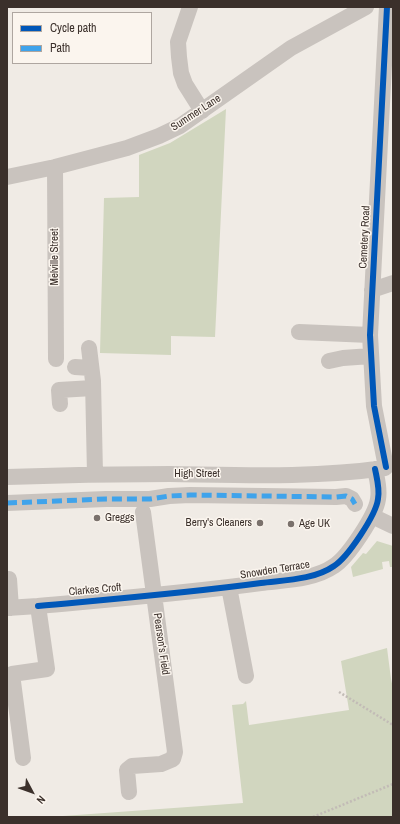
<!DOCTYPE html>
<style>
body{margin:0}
#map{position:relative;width:400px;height:824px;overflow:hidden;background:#f0ebe5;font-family:"Archivo Narrow",sans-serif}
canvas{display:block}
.frame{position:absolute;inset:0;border:8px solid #3b302b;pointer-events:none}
.legend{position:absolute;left:12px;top:12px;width:140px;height:52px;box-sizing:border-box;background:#fbf5ee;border:1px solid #aea6a0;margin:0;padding:5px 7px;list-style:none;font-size:12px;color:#3b302b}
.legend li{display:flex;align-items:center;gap:8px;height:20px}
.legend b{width:20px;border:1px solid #aea6a0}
.north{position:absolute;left:12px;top:772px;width:40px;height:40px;-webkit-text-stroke:3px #fbf5ee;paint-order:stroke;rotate:131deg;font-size:11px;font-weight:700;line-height:16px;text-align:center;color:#3b302b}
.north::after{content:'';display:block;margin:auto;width:14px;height:18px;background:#3b302b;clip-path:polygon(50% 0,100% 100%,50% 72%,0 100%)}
</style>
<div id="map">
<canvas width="400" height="824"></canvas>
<div class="frame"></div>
<ul class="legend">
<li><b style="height:5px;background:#0057b8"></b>Cycle path</li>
<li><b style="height:5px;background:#3fa3eb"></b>Path</li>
</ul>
<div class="north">N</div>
</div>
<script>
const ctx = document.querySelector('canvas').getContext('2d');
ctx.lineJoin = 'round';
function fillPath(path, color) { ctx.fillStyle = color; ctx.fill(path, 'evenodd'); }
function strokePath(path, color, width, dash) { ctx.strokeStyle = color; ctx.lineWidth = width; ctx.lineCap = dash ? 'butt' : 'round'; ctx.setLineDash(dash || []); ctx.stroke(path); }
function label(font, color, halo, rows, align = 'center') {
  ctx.font = font + ' "Archivo Narrow",sans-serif'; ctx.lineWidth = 3; ctx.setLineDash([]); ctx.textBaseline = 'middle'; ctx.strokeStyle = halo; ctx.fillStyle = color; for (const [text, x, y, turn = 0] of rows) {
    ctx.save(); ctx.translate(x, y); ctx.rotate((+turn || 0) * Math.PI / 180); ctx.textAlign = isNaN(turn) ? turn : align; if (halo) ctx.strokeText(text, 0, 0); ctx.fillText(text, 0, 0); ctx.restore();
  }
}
fillPath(new Path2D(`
 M226 109 215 337 171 336V355L100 353 104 198 139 197V155L170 143Z
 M377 541 393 546V567H390L389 561 382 562 383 569 353 577 351 567 363 553 366 554Z
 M387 648 391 679 393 688V817H49L243 803 232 705 243 704 246 701 249 725 349 710 341 661Z`), '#d1d6bf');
strokePath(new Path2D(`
 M339 692 393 725
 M313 817 393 784`), '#c2bbb6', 2.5, [2, 2]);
strokePath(new Path2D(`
 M190 7 178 42 179 57 181 73 185 84 202 111
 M55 167 56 359
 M7 177 55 167 127 148 159 136 180 126 291 48 366 7
 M372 290 393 283
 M299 332 370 335
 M89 348 93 381 95 474
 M329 361 343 358 371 356
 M75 367 91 368
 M60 404 59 390 93 388
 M386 467 374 406 370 335 387 7
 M7 477C61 475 116 474 170 474 242 475 314 478 385 468
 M7 503 106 499H150L169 496 190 495 336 497 346 496 352 499 355 504
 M372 516 393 526
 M9 579 11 608
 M229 587 246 676
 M38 606C113 599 187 593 261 583 284 580 314 580 334 566 348 557 376 515 378 499 380 489 377 479 375 469
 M7 608 38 606 47 669 12 674 23 758
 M129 792 127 770 132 766 161 764 173 759 175 752 143 512`), '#c9c3be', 16);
strokePath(new Path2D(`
 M7 503 106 499H150L169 496 190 495 336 497 346 496 352 499 355 504`), '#3fa3eb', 5, [10, 5]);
strokePath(new Path2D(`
 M386 467 374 406 370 335 387 7
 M38 606C113 599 187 593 261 583 284 580 314 580 334 566 348 557 376 515 378 499 380 489 377 479 375 469`), '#0057b8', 6);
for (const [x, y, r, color] of [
 [97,518,4,"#7a716c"],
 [260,523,4,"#7a716c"],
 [291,524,4,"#7a716c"]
]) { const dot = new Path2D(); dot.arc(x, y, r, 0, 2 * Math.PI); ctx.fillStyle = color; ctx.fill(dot); strokePath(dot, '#fbf5ee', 1.5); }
label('11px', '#3b302b', '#fbf5ee', [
 ["Summer Lane",196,113,-33],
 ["Cemetery Road",365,237,-87],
 ["Melville Street",55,257,-90],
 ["High Street",197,474],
 ["Snowden Terrace",275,570,-9],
 ["Clarkes Croft",95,590,-5],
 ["Pearson's Field",161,644,82]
]);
label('11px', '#3b302b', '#fbf5ee', [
 ["Greggs",105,518],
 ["Berry's Cleaners",252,523,"right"],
 ["Age UK",299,524]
], 'left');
</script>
